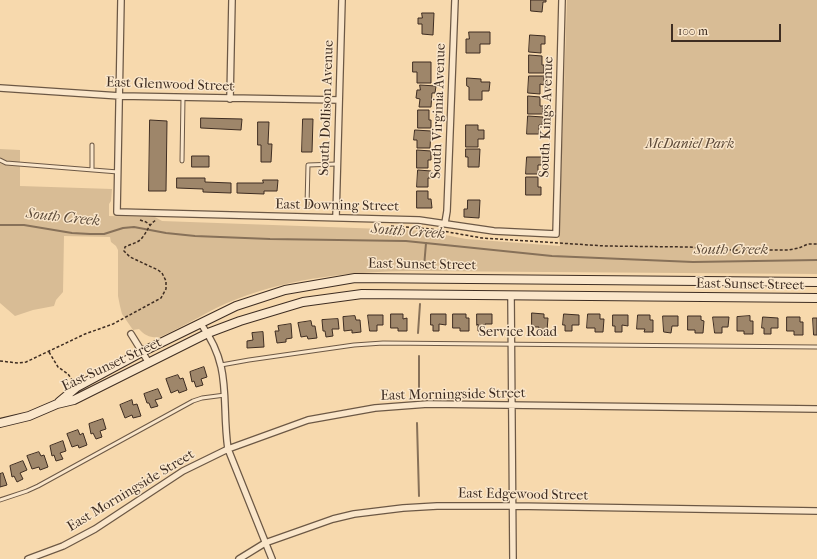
<!DOCTYPE html>
<style>
body{margin:0}
#map{position:relative;width:817px;height:559px;overflow:hidden;background:#f7d9ad;font-family:"IM FELL French Canon",serif}
canvas{display:block}
.scale{position:absolute;left:671px;top:24px;width:110px;height:18px;box-sizing:border-box;border:2px solid #3e2d22;border-top:0;padding-left:5px;font-size:12px;line-height:14px;white-space:nowrap;color:#3e2d22;-webkit-text-stroke:3px #fae6ca;paint-order:stroke}
</style>
<div id="map">
<canvas width="817" height="559"></canvas>
<div class="scale">100 m</div>
</div>
<script>
const ctx = document.querySelector('canvas').getContext('2d');
ctx.lineJoin = 'round';
function fillPath(path, color) { ctx.fillStyle = color; ctx.fill(path, 'evenodd'); }
function strokePath(path, color, width, dash) { ctx.strokeStyle = color; ctx.lineWidth = width; ctx.lineCap = dash ? 'butt' : 'round'; ctx.setLineDash(dash || []); ctx.stroke(path); }
function label(font, color, halo, rows, align = 'center') {
  ctx.font = font + ' "IM FELL French Canon",serif'; ctx.lineWidth = 3; ctx.setLineDash([]); ctx.textBaseline = 'middle'; ctx.strokeStyle = halo; ctx.fillStyle = color; for (const [text, x, y, turn = 0] of rows) {
    ctx.save(); ctx.translate(x, y); ctx.rotate((+turn || 0) * Math.PI / 180); ctx.textAlign = isNaN(turn) ? turn : align; if (halo) ctx.strokeText(text, 0, 0); ctx.fillText(text, 0, 0); ctx.restore();
  }
}
fillPath(new Path2D(`
 M567 0H817V274L411 271C351 272 294 277 237 299 210 309 186 326 160 337 151 338 145 336 139 329L133 330 122 314 120 306 118 296V250L116 246 111 242 110 237 64 236 63 292 56 300 54 306 33 310 15 316 0 303V149L20 150V186L112 189 111 201 109 204V216L155 217 162 221 411 230 430 232 466 239 560 246 559 234Z`), '#d8bc95');
strokePath(new Path2D(`
 M0 225H24L72 233 90 234H104L123 228 134 227 166 233 195 236 270 239 406 241 552 256 693 262 817 260
 M424 267 426 243
 M418 333 420 304
 M419 393V356
 M417 423 419 496`), '#877159', 2);
const building = new Path2D(`
 M531 0H546V2H543L542 12 531 11Z
 M422 13H434L433 35 422 34V24H418V18H422Z
 M469 32H490V44H480V53H466V39H469Z
 M530 35 545 36V44H541V53L529 52Z
 M529 55 542 56V65H544V73H529Z
 M413 62H431V83H417V72H413Z
 M529 76H544V85L540 84V94L528 93Z
 M467 78 481 79V82H490L489 91H482V100H469V87L467 86Z
 M420 85 436 86 435 93H432L431 107H419L420 99 416 98 417 90H420Z
 M528 96 540 97V106H543V114H528Z
 M418 110H429V120H431V128H418Z
 M528 116 543 117 542 125H539V134H527Z
 M201 118 242 119 241 130 201 128Z
 M303 119H313L312 152H302Z
 M150 120 167 121 166 191H149Z
 M258 122H269L268 144H272L271 162H261V145H258Z
 M466 125H478V130H484V139H478V147H466Z
 M415 130 431 131 430 148H417V140H414Z
 M466 149H480L479 167H468V157H466Z
 M417 150 431 151V160H428V168H417Z
 M192 156H209V167H192Z
 M527 157H542V165H538V174H526Z
 M418 170 431 171V178H428V187H417Z
 M526 177H538V187H541V195H526Z
 M177 178H205V182L231 183V193L203 192V189L177 188Z
 M263 180H278L277 191H264V194L237 193V183H263Z
 M417 191H428V199H431L432 208H417Z
 M468 200H480L479 218 464 217V209H467Z
 M532 313 544 314V318H548L547 331H539V327H532Z
 M391 314H403V319L407 318V331H398V328H391Z
 M431 314H446V325L439 324V331H433V325H431Z
 M453 314H466V318H469V331H460V328H453Z
 M477 314H492V324H485V331H478V324L477 325Z
 M564 314 579 315V325H572V331H565V325H563Z
 M588 314H600V319H604L603 332H595V328H587Z
 M368 315H383V325H377V331H370Z
 M613 315H628V326L622 325V332H615V326H613Z
 M638 315H650V320H653V332H644L645 329H637Z
 M355 316 356 320H360L361 332 352 333V330L344 331 343 317Z
 M663 316H678V326H672L671 333 664 332Z
 M688 316H701V320L704 321 703 333H695V330H688Z
 M750 316V321H753V334H744V331H737V317Z
 M713 317H729L728 327H722V333H715Z
 M763 317 778 318V328H771V334H764V328H762Z
 M787 317H800V322H803V335H794V331H787Z
 M813 318H817V335H814Z
 M338 319 339 329H332L333 336 326 337 325 331H323L322 320Z
 M311 321 312 326H315L317 338 308 339 307 336 301 337 298 323Z
 M291 324 292 338 286 339V342L277 343 275 331H279L278 326Z
 M263 332 264 347 247 348V341L253 340 252 333Z
 M204 367 207 377 201 379 203 385 196 387 194 381 192 382 190 372Z
 M178 375 180 379 183 378 187 390 179 393 178 390 171 393 166 379Z
 M158 389 162 398 155 400 158 406 151 408 149 403H147L144 394Z
 M132 400 133 405 137 404 141 416 133 418 132 415 125 418 120 405Z
 M103 419 106 429 100 431 102 437 96 439 93 433 91 434 89 424Z
 M78 430 80 435 83 433 87 445 79 448 78 445 72 447 67 434Z
 M63 441 66 451 60 453 63 459 56 461 54 455 52 456 50 446Z
 M39 452 41 456 44 455 48 467 40 470 39 467 32 469 27 456Z
 M23 461 27 470 20 473 23 479 17 482 14 476 12 477 10 466Z
 M3 473 7 485 0 487V474Z`);
fillPath(building, '#9e866a');
strokePath(building, '#3e2d22', 1);
const lane = new Path2D(`
 M0 160 6 163 118 172
 M182 161 183 98
 M92 170V145
 M307 205 308 165 337 164
 M221 365 249 360 354 345 383 343 817 347
 M0 500 27 491 38 486 193 401 202 398 225 395`);
const street = new Path2D(`
 M121 0 117 212 419 220 494 231 556 234 562 0
 M0 88 120 96 339 100
 M230 99 232 0
 M336 217 342 0
 M445 223 447 211 455 0
 M511 295 513 559
 M201 324C233 368 221 400 228 449L272 559
 M131 334 149 363
 M28 559 63 546 95 529 183 471 228 449 308 420 375 408 428 404 817 409
 M239 559 265 543 333 519 354 514 403 508 437 506H513L817 511`);
const secondary = new Path2D(`
 M59 402 77 387 142 352 236 306 285 290 355 278 817 282
 M0 423 29 416 57 404 74 400 208 333 240 321 303 302 362 294 817 298`);
strokePath(lane, '#6c5845', 5);
strokePath(street, '#6c5845', 8);
strokePath(secondary, '#3e2d22', 10);
strokePath(new Path2D(`
 M140 220 146 222 150 225
 M391 226 431 229 482 238 605 246 689 247 723 250H788L799 248 808 244H817
 M49 352 58 367 68 374 73 381
 M0 361 18 363 26 362 85 334 113 324 161 298 166 289V281L162 273 158 270 130 257 124 251 125 247C131 244 138 243 142 238 147 232 149 224 156 220`), '#3e2d22', 1.5, [3, 2]);
strokePath(lane, '#fae6ca', 3);
strokePath(street, '#fae6ca', 5.5);
strokePath(secondary, '#fae6ca', 8);
label('14px', '#3e2d22', '#fae6ca', [
 ["East Glenwood Street",170,85,2],
 ["South Dollison Avenue",327,108,-88],
 ["South Virginia Avenue",439,111,-88],
 ["South Kings Avenue",547,117,-88],
 ["East Downing Street",337,206,1],
 ["East Sunset Street",422,265,1],
 ["East Sunset Street",750,285,1],
 ["Service Road",518,333],
 ["East Sunset Street",112,365,-25],
 ["East Morningside Street",453,395,-1],
 ["East Morningside Street",131,491,-31],
 ["East Edgewood Street",523,495,1]
]);
label('italic 14px', '#5d4a39', '#fae6ca', [
 ["McDaniel Park",690,145]
]);
label('italic 15px', '#5c4a39', '#fae6ca', [
 ["South Creek",63,218,6],
 ["South Creek",408,232,4],
 ["South Creek",731,250]
]);
</script>
